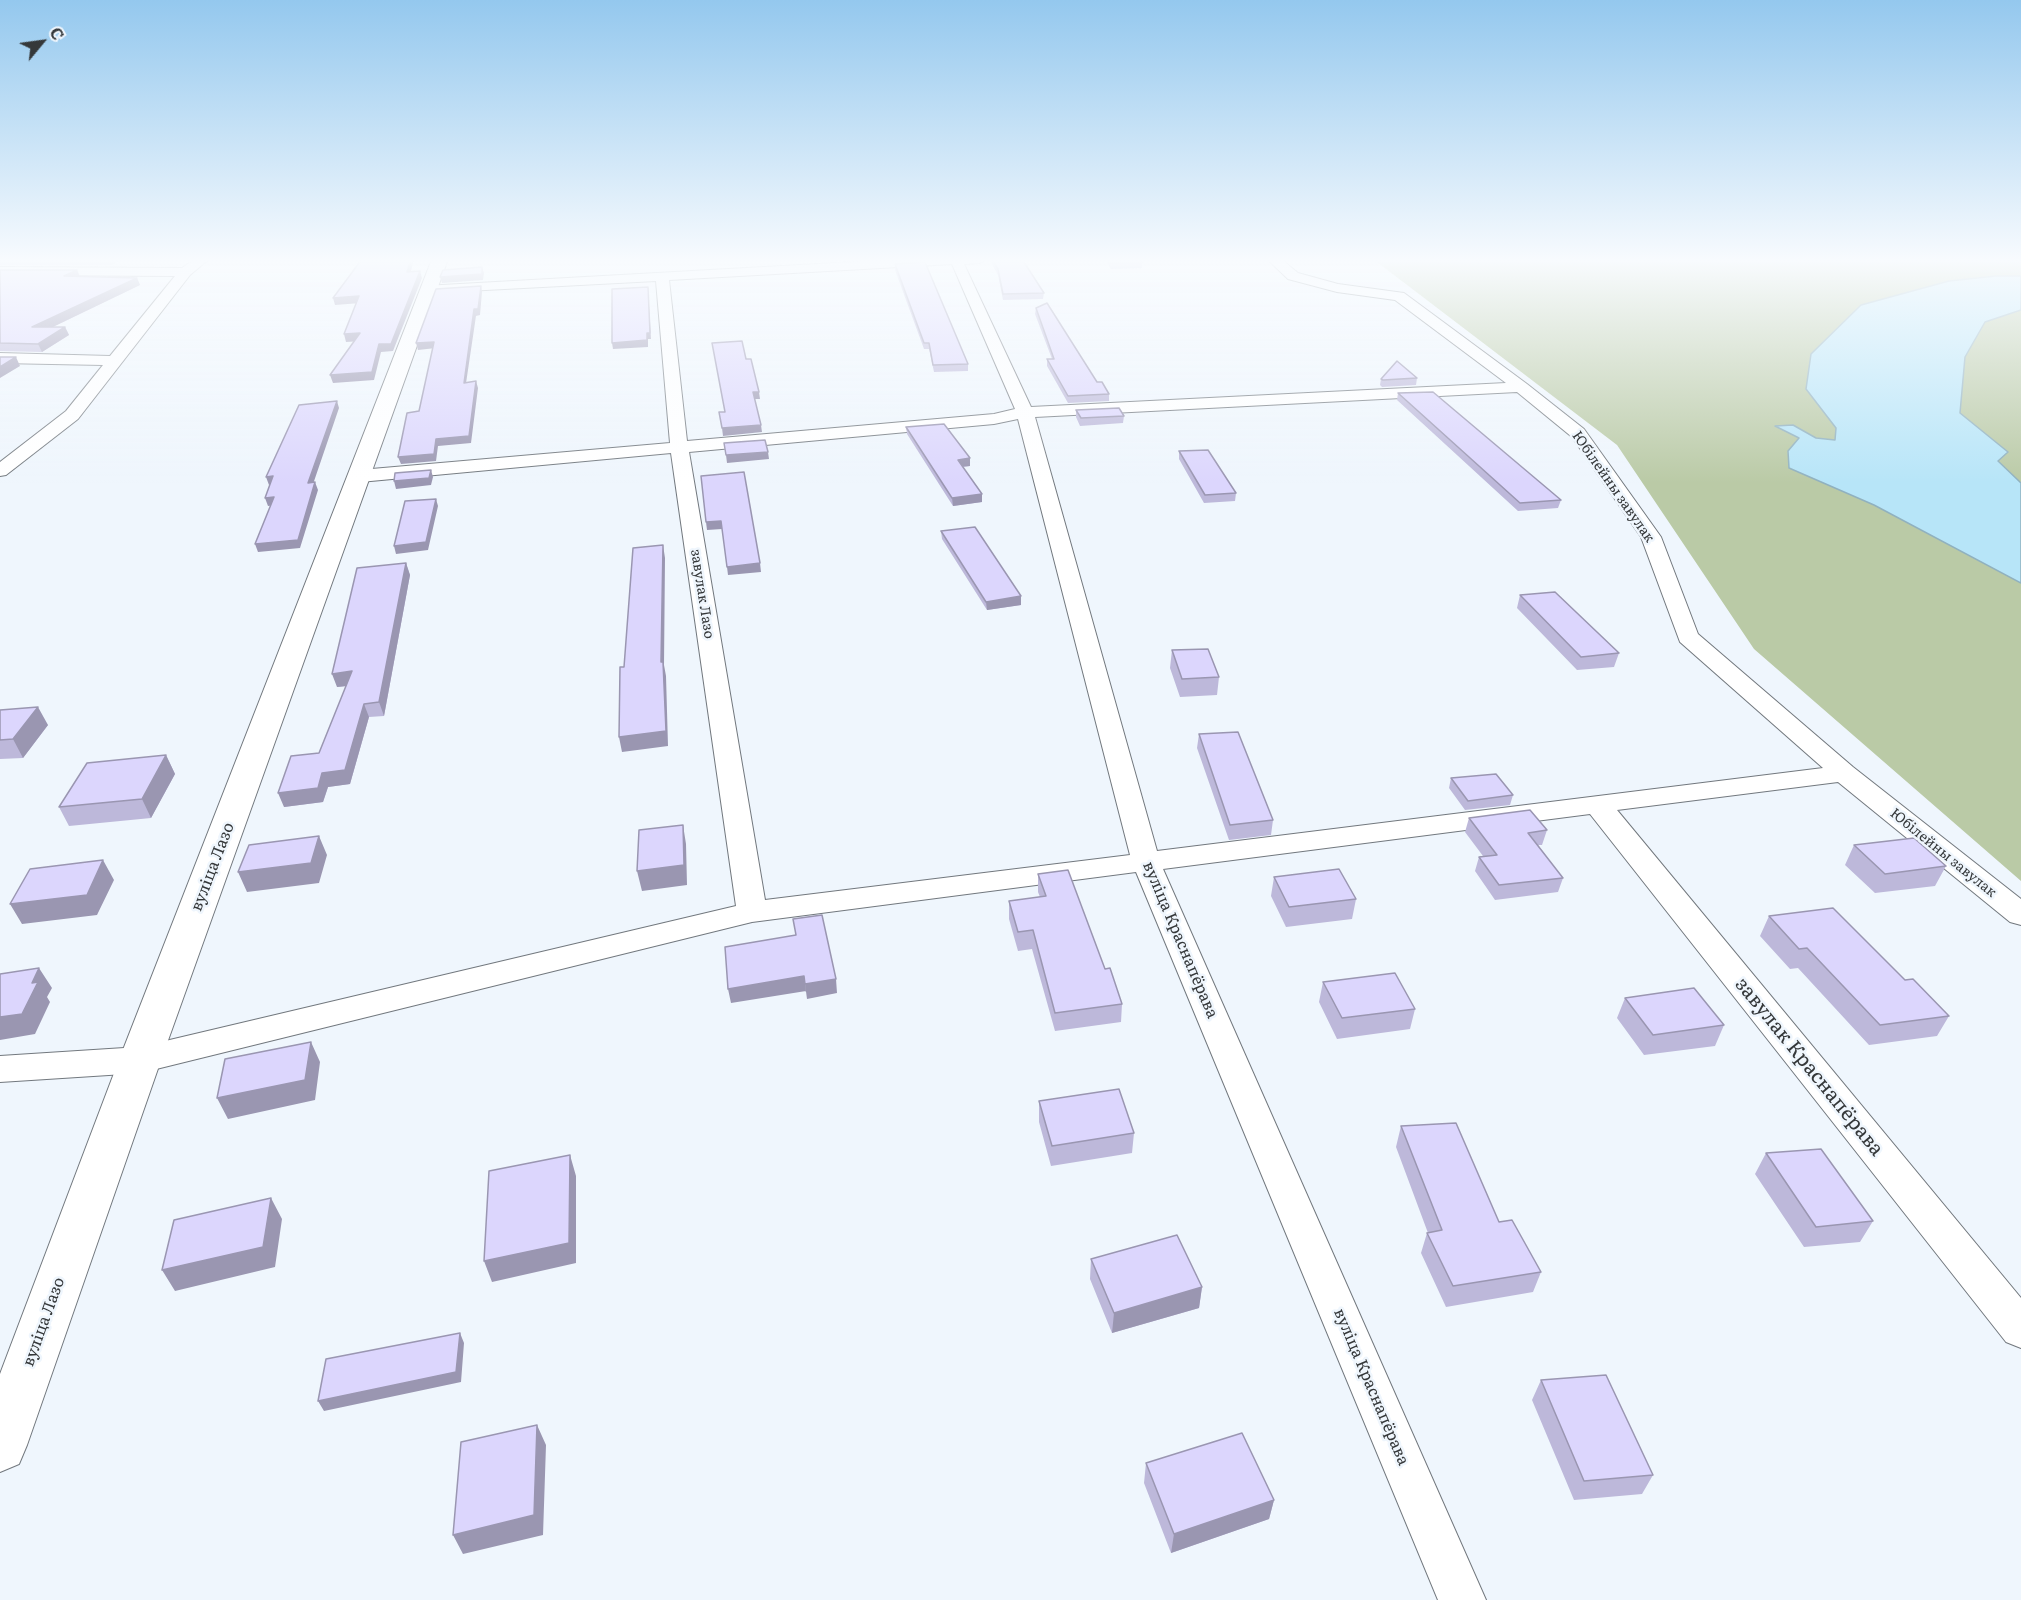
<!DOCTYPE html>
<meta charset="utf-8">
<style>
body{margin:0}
#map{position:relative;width:2021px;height:1600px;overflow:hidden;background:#eff6fd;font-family:Literata,serif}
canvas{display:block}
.north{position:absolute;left:12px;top:12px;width:60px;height:60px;-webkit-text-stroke:4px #eff6fd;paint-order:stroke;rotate:61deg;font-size:16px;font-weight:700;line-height:24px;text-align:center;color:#35383a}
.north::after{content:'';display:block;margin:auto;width:21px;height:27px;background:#35383a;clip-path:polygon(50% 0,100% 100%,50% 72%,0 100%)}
</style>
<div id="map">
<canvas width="2021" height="1600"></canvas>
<div class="north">С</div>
</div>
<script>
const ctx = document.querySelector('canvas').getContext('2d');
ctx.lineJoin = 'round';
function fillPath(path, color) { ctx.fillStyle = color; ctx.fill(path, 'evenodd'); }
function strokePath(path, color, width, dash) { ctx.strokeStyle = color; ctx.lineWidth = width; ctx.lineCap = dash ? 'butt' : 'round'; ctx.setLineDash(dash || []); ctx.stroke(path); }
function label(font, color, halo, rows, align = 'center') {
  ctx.font = font + ' Literata,serif'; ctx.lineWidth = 5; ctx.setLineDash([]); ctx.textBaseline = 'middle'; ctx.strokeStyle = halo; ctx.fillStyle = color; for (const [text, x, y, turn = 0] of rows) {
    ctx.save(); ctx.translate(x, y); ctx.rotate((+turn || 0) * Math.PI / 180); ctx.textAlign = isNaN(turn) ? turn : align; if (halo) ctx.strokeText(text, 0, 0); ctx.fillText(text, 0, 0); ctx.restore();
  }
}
fillPath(new Path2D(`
 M1373 259H2021V881L1754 649 1617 445Z`), '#bacaa6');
const water = new Path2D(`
 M1996 276H2021V310L1985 322 1965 357 1960 413 2008 452 1998 461 2021 483V583L1874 505 1789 468 1788 451 1799 438 1775 426 1793 425 1816 438 1835 440 1836 428 1806 389 1811 354 1861 305 1949 281Z`);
fillPath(water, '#b7e5f8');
strokePath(water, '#90b1bf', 1.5);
const street = new Path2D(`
 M195 259H209L190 275 78 419 6 475 0 476V462L66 411 103 365 0 363V353L110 356 175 276 0 275V267L182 268Z
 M907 259H986L980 263 964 264 1031 407 1506 383 1395 300 1337 292 1288 279 1267 259H1281L1298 273 1338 284 1404 293 1527 384 1584 429 1661 537 1698 634 1853 767 2021 899V925L2010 922 1838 782 1617 810 2021 1298V1348L2006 1342 1590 814 1163 869 1486 1600H1438L1136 872 752 922 140 1073 0 1082V1056L140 1047 736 906 671 453 360 482 354 480 351 476 354 472 360 470 670 443 656 281 429 293 424 292 422 289 424 286ZM952 264 1015 409 994 414 687 441 669 280ZM1517 392 1572 437 1641 537 1680 642 1823 768 1157 851 1035 417ZM1018 419 1130 855 765 900 689 452 994 424Z`);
const secondary = new Path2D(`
 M432 259H448L161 1060 27 1445 19 1464 0 1472V1374L119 1060Z`);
strokePath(street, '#72787e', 2);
strokePath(secondary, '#72787e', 2);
fillPath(street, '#fff');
fillPath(secondary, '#fff');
fillPath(new Path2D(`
 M0 259H124L111 265H0Z
 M989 259H1022L1044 293 1043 299 1003 300 998 275Z
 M1105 259H1141L1142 262V268L1111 269Z
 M895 264 968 364V371L934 372 929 349H924L895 270Z
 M0 270H77L80 276 137 278 140 285 53 327H65L69 335 42 352 0 351Z
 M1036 308 1097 382 1109 394V401L1068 403 1047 366V359H1052L1035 314Z
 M1417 378 1416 385 1382 387 1380 385 1381 379Z
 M1398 393 1561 500 1558 508 1518 511 1397 400Z
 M1076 410 1124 416 1123 423 1080 426 1076 417Z
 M906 427 970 458V466L963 467 982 502 953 506 907 434Z
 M1179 451 1236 493 1235 501 1204 503 1179 459Z
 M941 531 1021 605 987 610 942 539Z
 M406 563 410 575 384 716 369 717 350 784 328 787 323 802 284 807 319 753 346 686 337 687Z
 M1520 595 1619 653 1614 667 1577 670 1517 608Z
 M1172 650 1219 677 1217 695 1180 697 1170 668Z
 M0 710 48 725 23 758 0 759Z
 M1199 734 1273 820 1271 835 1229 840 1197 748Z
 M166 755 175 774 151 818 69 826 59 807Z
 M1451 778 1513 795 1510 805 1465 810 1449 788Z
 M1469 818 1547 830 1542 845H1538L1563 878 1558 892 1495 900 1475 871 1479 857 1483 856 1465 832Z
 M1854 845 1946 866 1935 886 1875 893 1845 865Z
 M1038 874 1105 969 1122 1004 1121 1022 1055 1031 1032 949 1018 951 1009 919V901L1040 897 1038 892Z
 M1274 877 1356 899 1352 919 1286 927 1271 896Z
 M1769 916 1905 980 1949 1016 1937 1036 1869 1045 1798 968 1790 969 1760 936Z
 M1323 982 1415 1009 1410 1029 1337 1039 1319 1002Z
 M1625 998 1724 1025 1715 1046 1644 1055 1617 1018Z
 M1039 1101 1134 1133 1132 1153 1051 1166 1039 1122Z
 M1401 1126 1499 1222 1541 1272 1533 1292 1446 1307 1421 1253 1427 1233H1428L1396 1147Z
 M1766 1153 1873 1221 1860 1242 1804 1247 1755 1174Z
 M1091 1259 1202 1287 1199 1308 1112 1333 1090 1279Z
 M1541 1380 1653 1475 1642 1494 1574 1500 1532 1400Z
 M1146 1463 1274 1500 1269 1519 1171 1553 1144 1483Z`), '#bdb8da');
fillPath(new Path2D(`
 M108 259H124L111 265Z
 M411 259H414L409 279 407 272Z
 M482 267 484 273 483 280 442 283 440 277Z
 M77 270 80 278 64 276Z
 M420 271 422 278 393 351 381 352 374 380 333 383 330 375 379 344Z
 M137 278 140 285 36 335 32 327Z
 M481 286 482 292 480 315 476 316 465 390 464 383 474 309Z
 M648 287 651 339H648V347L613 349 612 343Z
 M359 296 361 303 335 305 333 298Z
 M65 327 69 335 42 352 38 344Z
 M360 333 362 341 346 342 344 334Z
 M434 342 436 348 418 350 416 343Z
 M16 357 20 366 0 378V367Z
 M476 381 478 388 471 443 438 446 436 461 401 464 398 457 436 439Z
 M753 392H759L760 399H754Z
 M337 401 339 408 311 490 308 483Z
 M761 425 762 432 723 436 722 428Z
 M768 452 769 459 727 463 726 455Z
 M970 458V466L958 467V460Z
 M431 470 433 477 431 485 396 489 394 481Z
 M273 476 276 484 269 485 266 477Z
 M315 482 318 490 300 548 258 552 255 544Z
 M982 494V502L953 506 952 498Z
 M274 497 276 505 268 506 265 498Z
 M436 499 438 506 428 550 396 554 394 546Z
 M721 521 722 529 707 530 706 522Z
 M663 545 665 558 664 665 666 676 668 746 622 752 619 737 661 662Z
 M406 563 410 575 384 716 379 702Z
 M760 563 761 572 728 575 727 567Z
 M1021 596V605L987 610 986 602Z
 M352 671 357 685 337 687 332 674Z
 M364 704 369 717 350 784 328 787 323 802 284 807 278 793 322 773Z
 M38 707 48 725 23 758 13 739Z
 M166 755 175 774 151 818 142 799Z
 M683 825 686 844 687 885 642 891 637 871Z
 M319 836 327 855 319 883 247 892 238 872Z
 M103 860 114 880 97 915 22 924 10 904Z
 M39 968 52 988 47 997 50 1002 35 1034 0 1040V1017L32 983Z
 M804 976 806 991 731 1003 728 989Z
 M836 979 837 993 807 999 805 984Z
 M311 1042 320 1062 315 1100 228 1119 217 1098Z
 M570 1155 576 1176V1263L492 1282 484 1261Z
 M271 1198 282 1219 275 1267 175 1291 162 1270Z
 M1202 1287 1199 1308 1112 1333 1114 1313Z
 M460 1333 464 1343 461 1382 324 1411 318 1401Z
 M537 1425 546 1445 543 1535 463 1554 453 1535Z
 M1274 1500 1269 1519 1171 1553 1174 1534Z`), '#9a96b1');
const building = new Path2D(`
 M362 259H411L407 272 420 271 391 344H379L372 372 330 375 360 333 344 334 359 296 333 298Z
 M992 259H1022L1044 293 1003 294 998 269Z
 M1109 259H1141L1142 262 1111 263Z
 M925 262 968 364 933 365 929 343H924L895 264Z
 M482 267V274L440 277 443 270Z
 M0 270H77L64 276 137 278 32 327H65L38 344 0 343Z
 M481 286 478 309H474L464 383 476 381 469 436 436 439 434 454 398 457 407 413 419 411 434 342 416 343 436 289Z
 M648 287 650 333H647V340L612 343V289Z
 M1047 303 1097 382H1102L1109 394 1068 396 1047 359H1054L1036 308Z
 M742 341 746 359H751L759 392H753L761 425 722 428 719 412H725L712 343Z
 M0 357H16L0 367Z
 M1397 361 1417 378 1383 380 1381 379Z
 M1433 392 1561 500 1520 503 1398 393Z
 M337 401 308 483 315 482 298 540 255 544 274 497 265 498 273 476 266 477 299 405Z
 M1119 408 1124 416 1081 418 1076 410Z
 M944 424 970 458 958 460 982 494 952 498 906 427Z
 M765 440 768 452 726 455 724 443Z
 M1208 450 1236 493 1205 495 1179 451Z
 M431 470 429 478 394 481 395 473Z
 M744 472 760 563 727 567 721 521 706 522 701 476Z
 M436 499 426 542 394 546 405 501Z
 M975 527 1021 596 986 602 941 531Z
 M663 545 661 662H663L666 731 619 737 620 667H624L633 548Z
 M406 563 379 702 364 704 345 770 322 773 318 788 278 793 291 756 319 753 352 671 332 674 357 568Z
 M1555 592 1619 653 1581 657 1520 595Z
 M1208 649 1219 677 1182 679 1172 650Z
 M38 707 13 739 0 740V710Z
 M1238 732 1273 820 1230 825 1199 734Z
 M166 755 142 799 59 807 87 763Z
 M1496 774 1513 795 1468 801 1451 778Z
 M1530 810 1547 830 1528 833 1563 878 1499 885 1479 857 1497 855 1469 818Z
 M683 825 684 865 637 871 639 830Z
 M319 836 311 863 238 872 249 845Z
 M1914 838 1946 866 1885 874 1854 845Z
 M103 860 87 895 10 904 30 869Z
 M1339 869 1356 899 1289 907 1274 877Z
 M1068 870 1105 969 1110 968 1122 1004 1055 1013 1033 930 1018 932 1009 901 1046 896 1038 874Z
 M1833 908 1905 980 1913 979 1949 1016 1880 1025 1807 948 1799 949 1769 916Z
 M822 915 836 979 805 984 804 976 728 989 725 947 796 935 793 919Z
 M39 968 32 983 38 982 22 1014 0 1017V974Z
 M1395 973 1415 1009 1342 1018 1323 982Z
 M1694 988 1724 1025 1653 1035 1625 998Z
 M311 1042 305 1080 217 1098 225 1059Z
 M1119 1089 1134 1133 1052 1146 1039 1101Z
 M1456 1123 1499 1222 1512 1220 1541 1272 1453 1286 1427 1233 1442 1230 1401 1126Z
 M1821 1149 1873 1221 1816 1227 1766 1153Z
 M570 1155 569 1243 484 1261 489 1171Z
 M271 1198 263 1247 162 1270 174 1220Z
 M1177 1235 1202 1287 1114 1313 1091 1259Z
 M460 1333 456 1372 318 1401 326 1359Z
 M1606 1375 1653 1475 1584 1481 1541 1380Z
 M537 1425 534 1515 453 1535 461 1442Z
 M1242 1433 1274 1500 1174 1534 1146 1463Z`);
fillPath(building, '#dcd6fd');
strokePath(building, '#9a96b1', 1.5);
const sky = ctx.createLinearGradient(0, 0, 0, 483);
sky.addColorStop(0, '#94c8ee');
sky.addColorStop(0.54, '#f8fbfe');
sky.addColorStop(1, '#f8fbfe00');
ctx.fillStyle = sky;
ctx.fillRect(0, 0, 2021, 483);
label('14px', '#35383a', '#eff6fd', [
 ["Юбілейны завулак",1613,487,55],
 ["завулак Лазо",702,594,81],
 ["Юбілейны завулак",1943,853,39]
]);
label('16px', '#35383a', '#eff6fd', [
 ["вуліца Лазо",213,867,-69],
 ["вуліца Краснапёрава",1180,940,67],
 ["вуліца Лазо",44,1322,-70],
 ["вуліца Краснапёрава",1371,1387,67]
]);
label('20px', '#35383a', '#eff6fd', [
 ["завулак Краснапёрава",1809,1067,51]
]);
</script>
